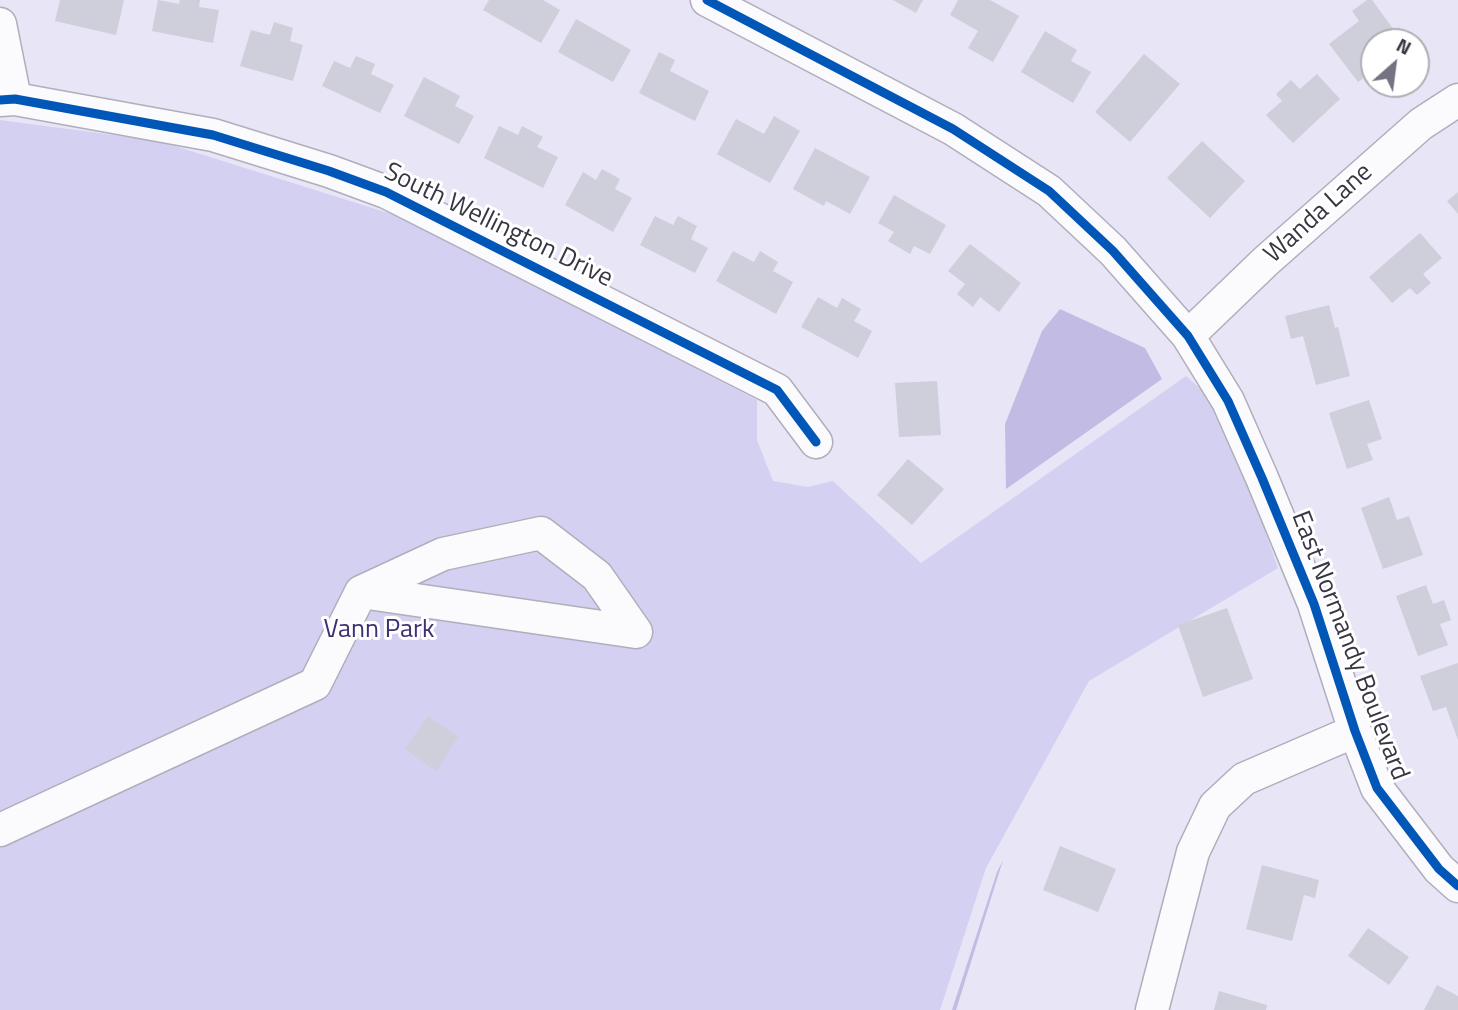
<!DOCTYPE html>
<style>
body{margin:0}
#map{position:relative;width:1458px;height:1010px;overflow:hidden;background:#e7e5f6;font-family:"Titillium Web",sans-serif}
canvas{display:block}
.north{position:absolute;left:1360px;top:28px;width:70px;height:70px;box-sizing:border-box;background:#fff;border:2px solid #afafb3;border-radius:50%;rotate:28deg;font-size:19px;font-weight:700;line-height:28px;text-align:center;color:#373642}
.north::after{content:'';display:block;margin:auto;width:24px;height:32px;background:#757381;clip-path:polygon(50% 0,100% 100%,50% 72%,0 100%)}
</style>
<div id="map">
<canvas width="1458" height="1010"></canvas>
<div class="north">N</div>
</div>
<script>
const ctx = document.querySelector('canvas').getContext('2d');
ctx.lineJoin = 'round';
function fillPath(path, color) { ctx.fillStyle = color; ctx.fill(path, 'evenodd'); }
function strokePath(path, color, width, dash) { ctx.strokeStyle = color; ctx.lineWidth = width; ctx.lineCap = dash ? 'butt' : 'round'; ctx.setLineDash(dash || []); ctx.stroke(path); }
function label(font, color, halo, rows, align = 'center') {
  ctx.font = font + ' "Titillium Web",sans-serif'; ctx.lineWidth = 6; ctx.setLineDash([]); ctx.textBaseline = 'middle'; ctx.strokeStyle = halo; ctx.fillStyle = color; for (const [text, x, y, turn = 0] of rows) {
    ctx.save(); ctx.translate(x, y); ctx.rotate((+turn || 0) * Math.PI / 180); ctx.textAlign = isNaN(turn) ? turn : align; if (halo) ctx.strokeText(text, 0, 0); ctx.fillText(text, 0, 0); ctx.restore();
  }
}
fillPath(new Path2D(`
 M0 120 159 141 401 217 757 400V440L773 481 808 487 833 481 921 563 1186 376 1204 392 1240 460 1278 568 1089 681 986 868 940 1010H0Z`), '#d4d0f1');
fillPath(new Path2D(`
 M1060 309 1145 348 1162 379 1006 489 1005 424 1042 331Z
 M1003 860 956 1010H952L997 872Z`), '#c2bce4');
fillPath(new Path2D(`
 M60 0H124L116 35 55 21Z
 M158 0 179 4 180 0H200L199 7 219 10 213 43 152 31Z
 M489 0H543L560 10 541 43 483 10Z
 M893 0H923L916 13Z
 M958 0H990L1019 16 993 62 968 48 978 31 950 15Z
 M1367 0H1372L1394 30 1378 42H1374L1369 48 1374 54V70L1358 82 1329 44 1359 21 1352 11Z
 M576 19 631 50 613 82 558 52Z
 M274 22 293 28 290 41 303 45 293 81 240 66 251 30 270 35Z
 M1045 31 1077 50 1071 61 1091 72 1073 103 1021 72Z
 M659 52 675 60 670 71 709 91 695 121 639 93Z
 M1144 54 1180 84 1130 142 1095 112Z
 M356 56 375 64 371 74 394 85 380 113 322 86 334 61 350 68Z
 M1317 74 1340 99 1293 143 1266 115 1282 101 1276 94 1291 80 1300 89Z
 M424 77 460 96 455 106 474 116 459 144 404 116Z
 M774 116 800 131 770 183 717 154 736 119 764 134Z
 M499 126 518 135 522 126 543 137 537 147 558 157 543 188 484 158Z
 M1202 141 1245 181 1210 218 1167 178Z
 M815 148 870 177 850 214 826 201 824 206 793 189Z
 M602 169 620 179 615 189 632 198 613 232 565 205 583 172 596 180Z
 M1458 192V214L1447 201Z
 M894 195 946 225 930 254 914 246 910 254 888 241 894 232 878 223Z
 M655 216 673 225 678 216 697 226 691 239 708 248 695 273 640 245Z
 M1420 233 1442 258 1423 274 1431 283 1417 295 1410 288 1392 303 1369 277Z
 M970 244 1021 283 999 312 980 297 973 307 957 294 965 284 948 271Z
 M733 251 754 262 760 251 778 262 773 271 793 282 776 314 716 281Z
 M818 297 837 308 842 298 861 309 854 321 872 331 858 358 801 327Z
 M1329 305 1335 328 1338 327 1350 376 1316 385 1303 336 1291 339 1285 316Z
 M937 381 941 435 899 437 895 383Z
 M1369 400 1382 439 1367 444 1373 460 1347 469 1329 413Z
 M908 459 944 489 912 525 877 495Z
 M1389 497 1397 520 1409 516 1423 555 1383 569 1361 508Z
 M1426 585 1433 604 1444 600 1451 620 1440 624 1448 645 1418 656 1396 596Z
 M1227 608 1253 679 1203 697 1178 625Z
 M1458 663V740L1446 707 1433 711 1420 676Z
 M428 716 458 737 436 771 405 749Z
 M1060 846 1116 869 1098 912 1043 890Z
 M1262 865 1319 880 1315 898 1304 895 1292 941 1246 929Z
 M1368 928 1409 957 1389 985 1348 956Z
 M1437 985 1458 996V1010H1424Z
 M1219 991 1267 1005 1266 1010H1214Z`), '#cfcedb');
const minor = new Path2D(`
 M707 0 953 129 1049 191 1113 251 1188 336 1228 401 1262 478 1314 604 1355 731 1377 788 1439 869 1458 886
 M0 24 15 99
 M0 100 15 99 213 135 329 171 386 192 777 390 816 442
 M1188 336 1266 261 1421 124 1458 100
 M0 830 315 684 361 592 443 554 541 533 597 576 636 632 361 592
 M1152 1010 1193 852 1215 806 1244 779 1355 731`);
strokePath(minor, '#b0aebb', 35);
strokePath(minor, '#fbfbfe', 32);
strokePath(new Path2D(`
 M707 0 953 129 1049 191 1113 251 1188 336 1228 401 1262 478 1314 604 1355 731 1377 788 1439 869 1458 886
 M0 100 15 99 213 135 329 171 386 192 777 390 816 442`), '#0057b8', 9);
label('26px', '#373642', '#fff', [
 ["Wanda Lane",1319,214,-42],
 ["South Wellington Drive",498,226,26],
 ["East Normandy Boulevard",1349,646,69]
]);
label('26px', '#3f2f73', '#fff', [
 ["Vann Park",379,631]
]);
</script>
